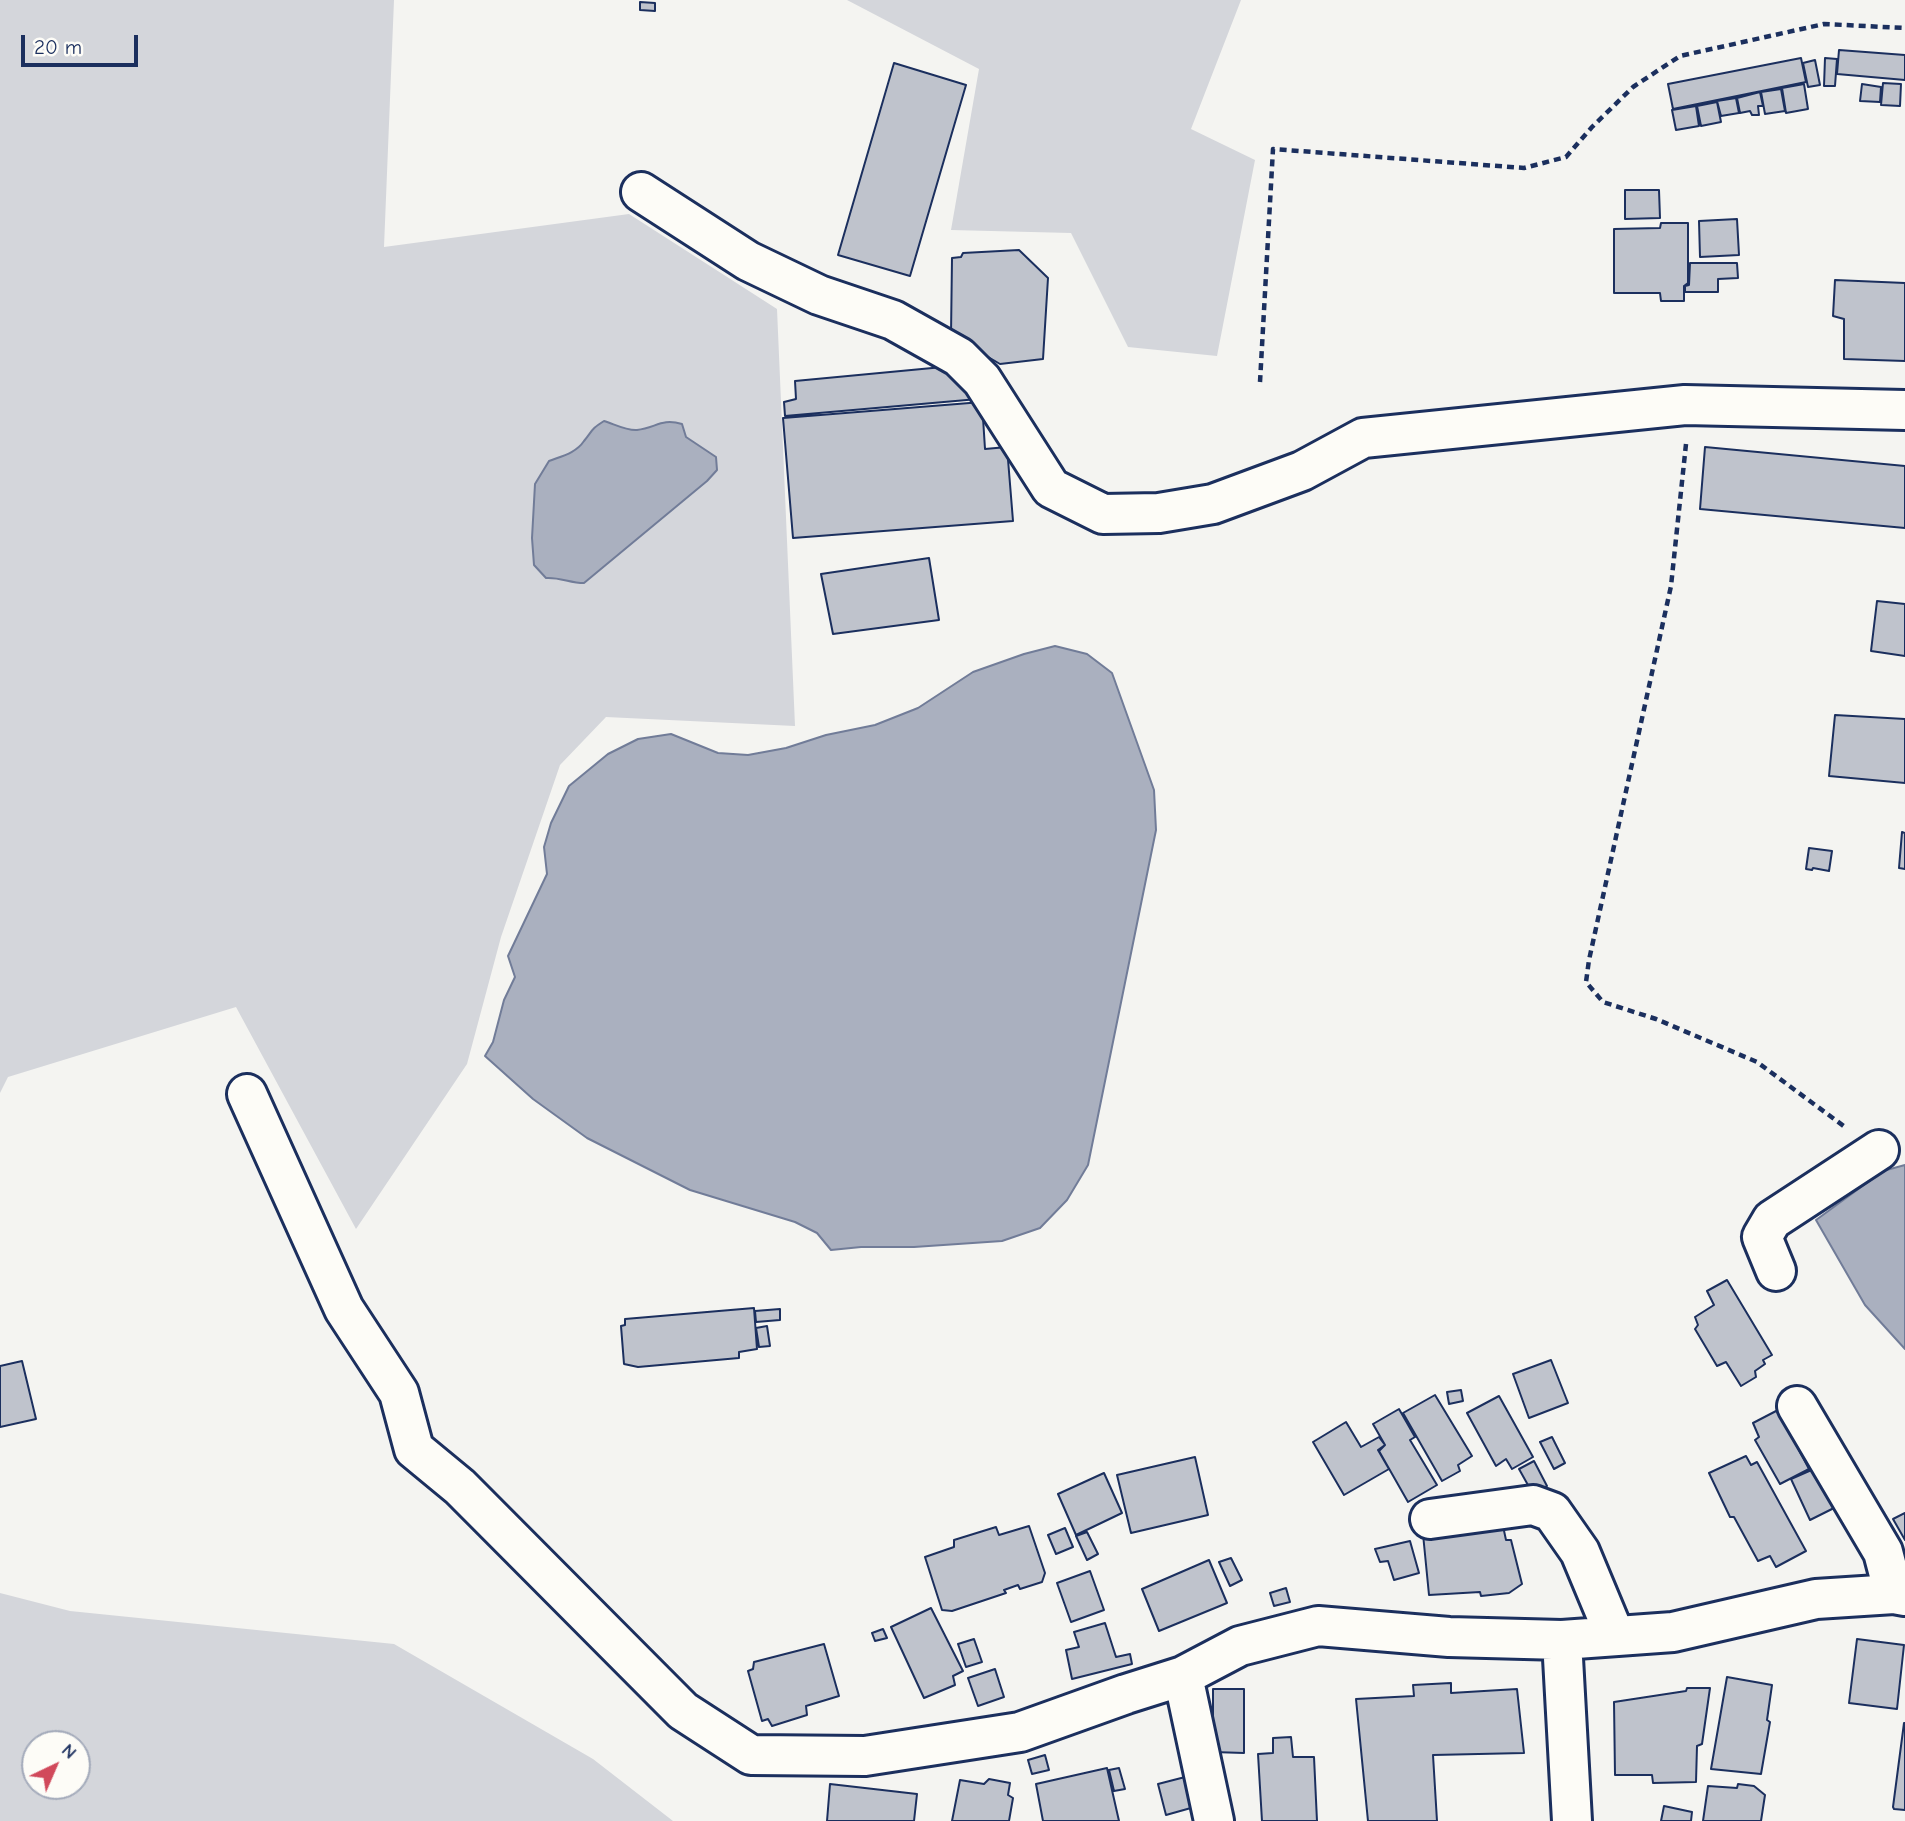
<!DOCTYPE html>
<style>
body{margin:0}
#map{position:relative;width:1905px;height:1821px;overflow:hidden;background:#f4f4f1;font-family:"Comic Neue",sans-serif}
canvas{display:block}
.north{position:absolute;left:21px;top:1730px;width:70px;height:70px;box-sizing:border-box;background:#fdfcf7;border:2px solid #a3aaba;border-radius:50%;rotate:44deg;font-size:19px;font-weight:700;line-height:28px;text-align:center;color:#1b2f5e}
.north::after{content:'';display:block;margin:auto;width:24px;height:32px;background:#d1495b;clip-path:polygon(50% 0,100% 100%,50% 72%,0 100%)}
.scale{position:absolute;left:21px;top:35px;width:117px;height:32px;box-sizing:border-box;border:4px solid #1b2f5e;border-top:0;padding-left:9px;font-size:21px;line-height:24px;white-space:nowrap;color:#1b2f5e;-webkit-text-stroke:5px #fdfcf7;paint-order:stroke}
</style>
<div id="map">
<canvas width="1905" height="1821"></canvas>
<div class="north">N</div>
<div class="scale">20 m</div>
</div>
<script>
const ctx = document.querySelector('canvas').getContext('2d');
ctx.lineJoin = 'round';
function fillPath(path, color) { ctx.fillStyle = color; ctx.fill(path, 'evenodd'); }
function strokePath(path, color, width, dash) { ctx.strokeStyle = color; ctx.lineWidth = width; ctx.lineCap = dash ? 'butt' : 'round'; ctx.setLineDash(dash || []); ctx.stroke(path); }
fillPath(new Path2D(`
 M0 0H394L384 247 629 214 777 309 795 726 606 717 560 765 501 937 467 1064 356 1229 236 1007 8 1077 0 1093Z
 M847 0H1241L1191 129 1255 160 1217 356 1128 347 1071 233 951 230 979 69Z
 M0 1593 70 1611 394 1644 593 1759 673 1821H0ZM35 1744H77V1786H35Z`), '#d4d6db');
const water = new Path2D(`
 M604 421C614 424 627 431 637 430 656 428 661 418 682 424L686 437 716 457 717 470 707 481 584 583C570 583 560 577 546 578L534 565 532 538 535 484 549 461C562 456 576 453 584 441 593 430 591 429 604 421Z
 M1055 646 1087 654 1112 673 1154 790 1156 830 1088 1165 1067 1200 1040 1228 1002 1241 914 1247H861L831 1250 817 1233 795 1222 690 1190 587 1138 533 1099 485 1056 493 1042 504 1000 515 977 508 956 547 874 544 847 551 823 569 786 608 754 638 739 671 734 718 753 748 755 786 748 826 735 875 725 918 708 973 672 1024 654Z
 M1905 1165V1349L1865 1305 1816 1220 1883 1171Z`);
fillPath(water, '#aab0bf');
strokePath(water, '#717c98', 2);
const building = new Path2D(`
 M640 2 655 3V11L640 10Z
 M1839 50 1905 55V80L1837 74Z
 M1801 58 1806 82 1673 109 1668 84Z
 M1825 58 1837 59 1835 86H1824Z
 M1815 60 1820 85 1808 87 1803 63Z
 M894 63 966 85 910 276 838 255Z
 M1883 83 1901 84 1900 106 1881 105Z
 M1804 84 1808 109 1786 113 1782 88Z
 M1862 84 1881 87 1880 102 1860 101Z
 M1781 89 1785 111 1765 114 1761 92Z
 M1760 92 1763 106H1758L1759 115H1752L1750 111 1740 113 1737 98Z
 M1736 98 1739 113 1721 116 1717 101Z
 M1717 102 1721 122 1701 126 1697 106Z
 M1696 106 1699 126 1676 130 1672 110Z
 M1625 190H1659L1660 218 1625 219Z
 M1737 219 1739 255 1700 257 1699 221Z
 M1661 223H1688V283L1684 286V301H1661L1660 293H1614V229L1660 228Z
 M1019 250 1048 278 1043 359 1000 364 951 335 952 258 961 257 963 253Z
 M1690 263H1737L1738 278 1718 279V292H1685V286L1689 285Z
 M1835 280 1905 283V361L1844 359V319L1833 316Z
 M943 367 978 399 785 416 784 402 796 399 795 381Z
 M982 402 985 449 1007 447 1013 521 793 538 783 418Z
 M1705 447 1905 466V528L1700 509Z
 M929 558 939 620 833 634 821 574Z
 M1877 601 1905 604V656L1871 651Z
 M1835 715 1905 719V783L1829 776Z
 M1902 832 1905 833V869L1899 868Z
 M1809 848 1832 851 1829 871 1813 868 1812 870 1806 869Z
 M1727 1280 1772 1355 1763 1360 1765 1364 1755 1371 1756 1377 1741 1386 1726 1362 1717 1366 1695 1329 1698 1325 1695 1317 1714 1305 1707 1291Z
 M754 1308 757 1349 739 1352V1358L638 1367 624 1364 621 1326 625 1325V1319Z
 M780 1309V1320L756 1322 755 1311Z
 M767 1326 770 1346 759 1347 756 1328Z
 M1551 1360 1568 1403 1529 1418 1513 1374Z
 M22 1361 36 1419 0 1427V1366Z
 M1461 1390 1463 1401 1449 1404 1447 1392Z
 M1435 1395 1472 1456 1458 1465 1460 1471 1442 1481 1403 1413Z
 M1499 1396 1533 1457 1512 1469 1506 1459 1496 1466 1467 1413Z
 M1399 1409 1415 1437 1410 1440 1437 1485 1408 1502 1379 1451 1385 1445 1373 1424Z
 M1778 1410 1809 1469 1780 1484 1755 1440 1759 1437 1753 1423Z
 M1346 1422 1361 1447 1379 1437 1385 1445 1378 1450 1389 1469 1344 1495 1313 1442Z
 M1552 1437 1565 1463 1554 1469 1540 1442Z
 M1746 1456 1751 1465 1757 1462 1806 1551 1776 1567 1770 1556 1758 1561 1734 1517H1730L1709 1473Z
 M1195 1457 1208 1515 1131 1533 1117 1475Z
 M1534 1461 1547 1486 1533 1494 1519 1469Z
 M1816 1468 1834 1508 1810 1520 1791 1479Z
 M1104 1473 1122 1513 1076 1535 1058 1494Z
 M1905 1513V1540L1893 1519Z
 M1029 1526 1045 1573 1042 1582 1020 1589 1018 1585 1004 1590 1006 1593 952 1611 942 1610 925 1557 954 1547V1540L996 1527 999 1535Z
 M1503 1526 1506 1540H1511L1522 1584 1509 1593 1481 1596 1480 1592 1429 1595 1423 1534Z
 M1065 1528 1073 1547 1056 1554 1048 1535Z
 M1087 1532 1098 1554 1087 1560 1076 1536Z
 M1410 1541 1419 1573 1394 1580 1388 1561 1380 1562 1375 1549Z
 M1231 1558 1242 1580 1230 1586 1219 1562Z
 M1209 1560 1227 1603 1159 1631 1142 1589Z
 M1090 1571 1104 1610 1071 1622 1057 1583Z
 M1286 1588 1290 1602 1274 1606 1270 1593Z
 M931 1608 963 1671 953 1676 955 1685 924 1698 891 1627Z
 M1105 1623 1116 1657 1130 1654 1132 1664 1072 1679 1066 1650 1079 1647 1074 1632Z
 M883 1629 887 1638 875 1641 872 1633Z
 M974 1639 982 1662 966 1667 958 1644Z
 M1857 1639 1904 1645 1897 1709 1849 1703Z
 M824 1644 839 1696 806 1706 807 1715 772 1726 768 1719 762 1721 748 1671 753 1669 754 1662Z
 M995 1669 1004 1697 978 1706 968 1678Z
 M1727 1677 1772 1685 1767 1720 1770 1722 1761 1774 1711 1769Z
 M1451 1683V1693L1517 1689 1524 1753 1433 1755 1437 1821H1368L1356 1699 1414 1696 1413 1685Z
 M1687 1688H1710L1702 1744 1697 1746 1696 1782 1653 1783 1652 1775H1615L1614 1702 1686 1691Z
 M1213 1689H1244V1753L1213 1752Z
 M1904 1723H1905V1810L1894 1809 1893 1807Z
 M1291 1737 1293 1757H1314L1317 1821H1262L1258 1754 1273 1753V1738Z
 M1045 1755 1049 1770 1032 1774 1028 1760Z
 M1107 1768 1119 1821H1043L1036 1784Z
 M1119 1768 1125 1789 1114 1791 1109 1770Z
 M1189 1776 1198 1806 1166 1815 1158 1784Z
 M989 1779 1010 1783 1008 1795 1013 1798 1009 1821H952L960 1780 984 1784Z
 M830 1784 917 1794 914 1821H827Z
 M1738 1784 1754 1786 1765 1795 1761 1821H1703L1708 1786 1737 1788Z
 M1664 1806 1692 1812 1691 1821H1661Z`);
fillPath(building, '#bfc3cc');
strokePath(building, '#1b2f5e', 2);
const minor = new Path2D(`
 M641 192 748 261 819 295 893 320 959 357 982 380 1051 488 1103 514 1159 513 1213 504 1302 471 1363 438 1685 405 1905 410
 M247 1094 344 1309 399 1393 414 1449 460 1487 683 1711 751 1755 865 1756 1020 1732 1126 1694 1183 1676 1240 1646 1318 1626 1449 1637 1562 1640 1673 1632 1816 1599 1894 1594 1905 1596
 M1776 1271 1762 1237 1772 1220 1879 1150
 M1797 1406 1883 1552 1894 1594
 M1430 1519 1533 1505 1552 1512 1580 1552 1615 1636
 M1562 1640 1572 1821
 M1183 1676 1214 1821`);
strokePath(minor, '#1b2f5e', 44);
strokePath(new Path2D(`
 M1260 382 1273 149 1524 168 1566 157 1592 127 1633 87 1680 56 1824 24 1905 28
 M1686 444 1671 586 1589 960 1586 982 1603 1002 1656 1019 1757 1062 1845 1127`), '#1b2f5e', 4.5, [7, 5]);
strokePath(minor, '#fdfcf7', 38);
</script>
